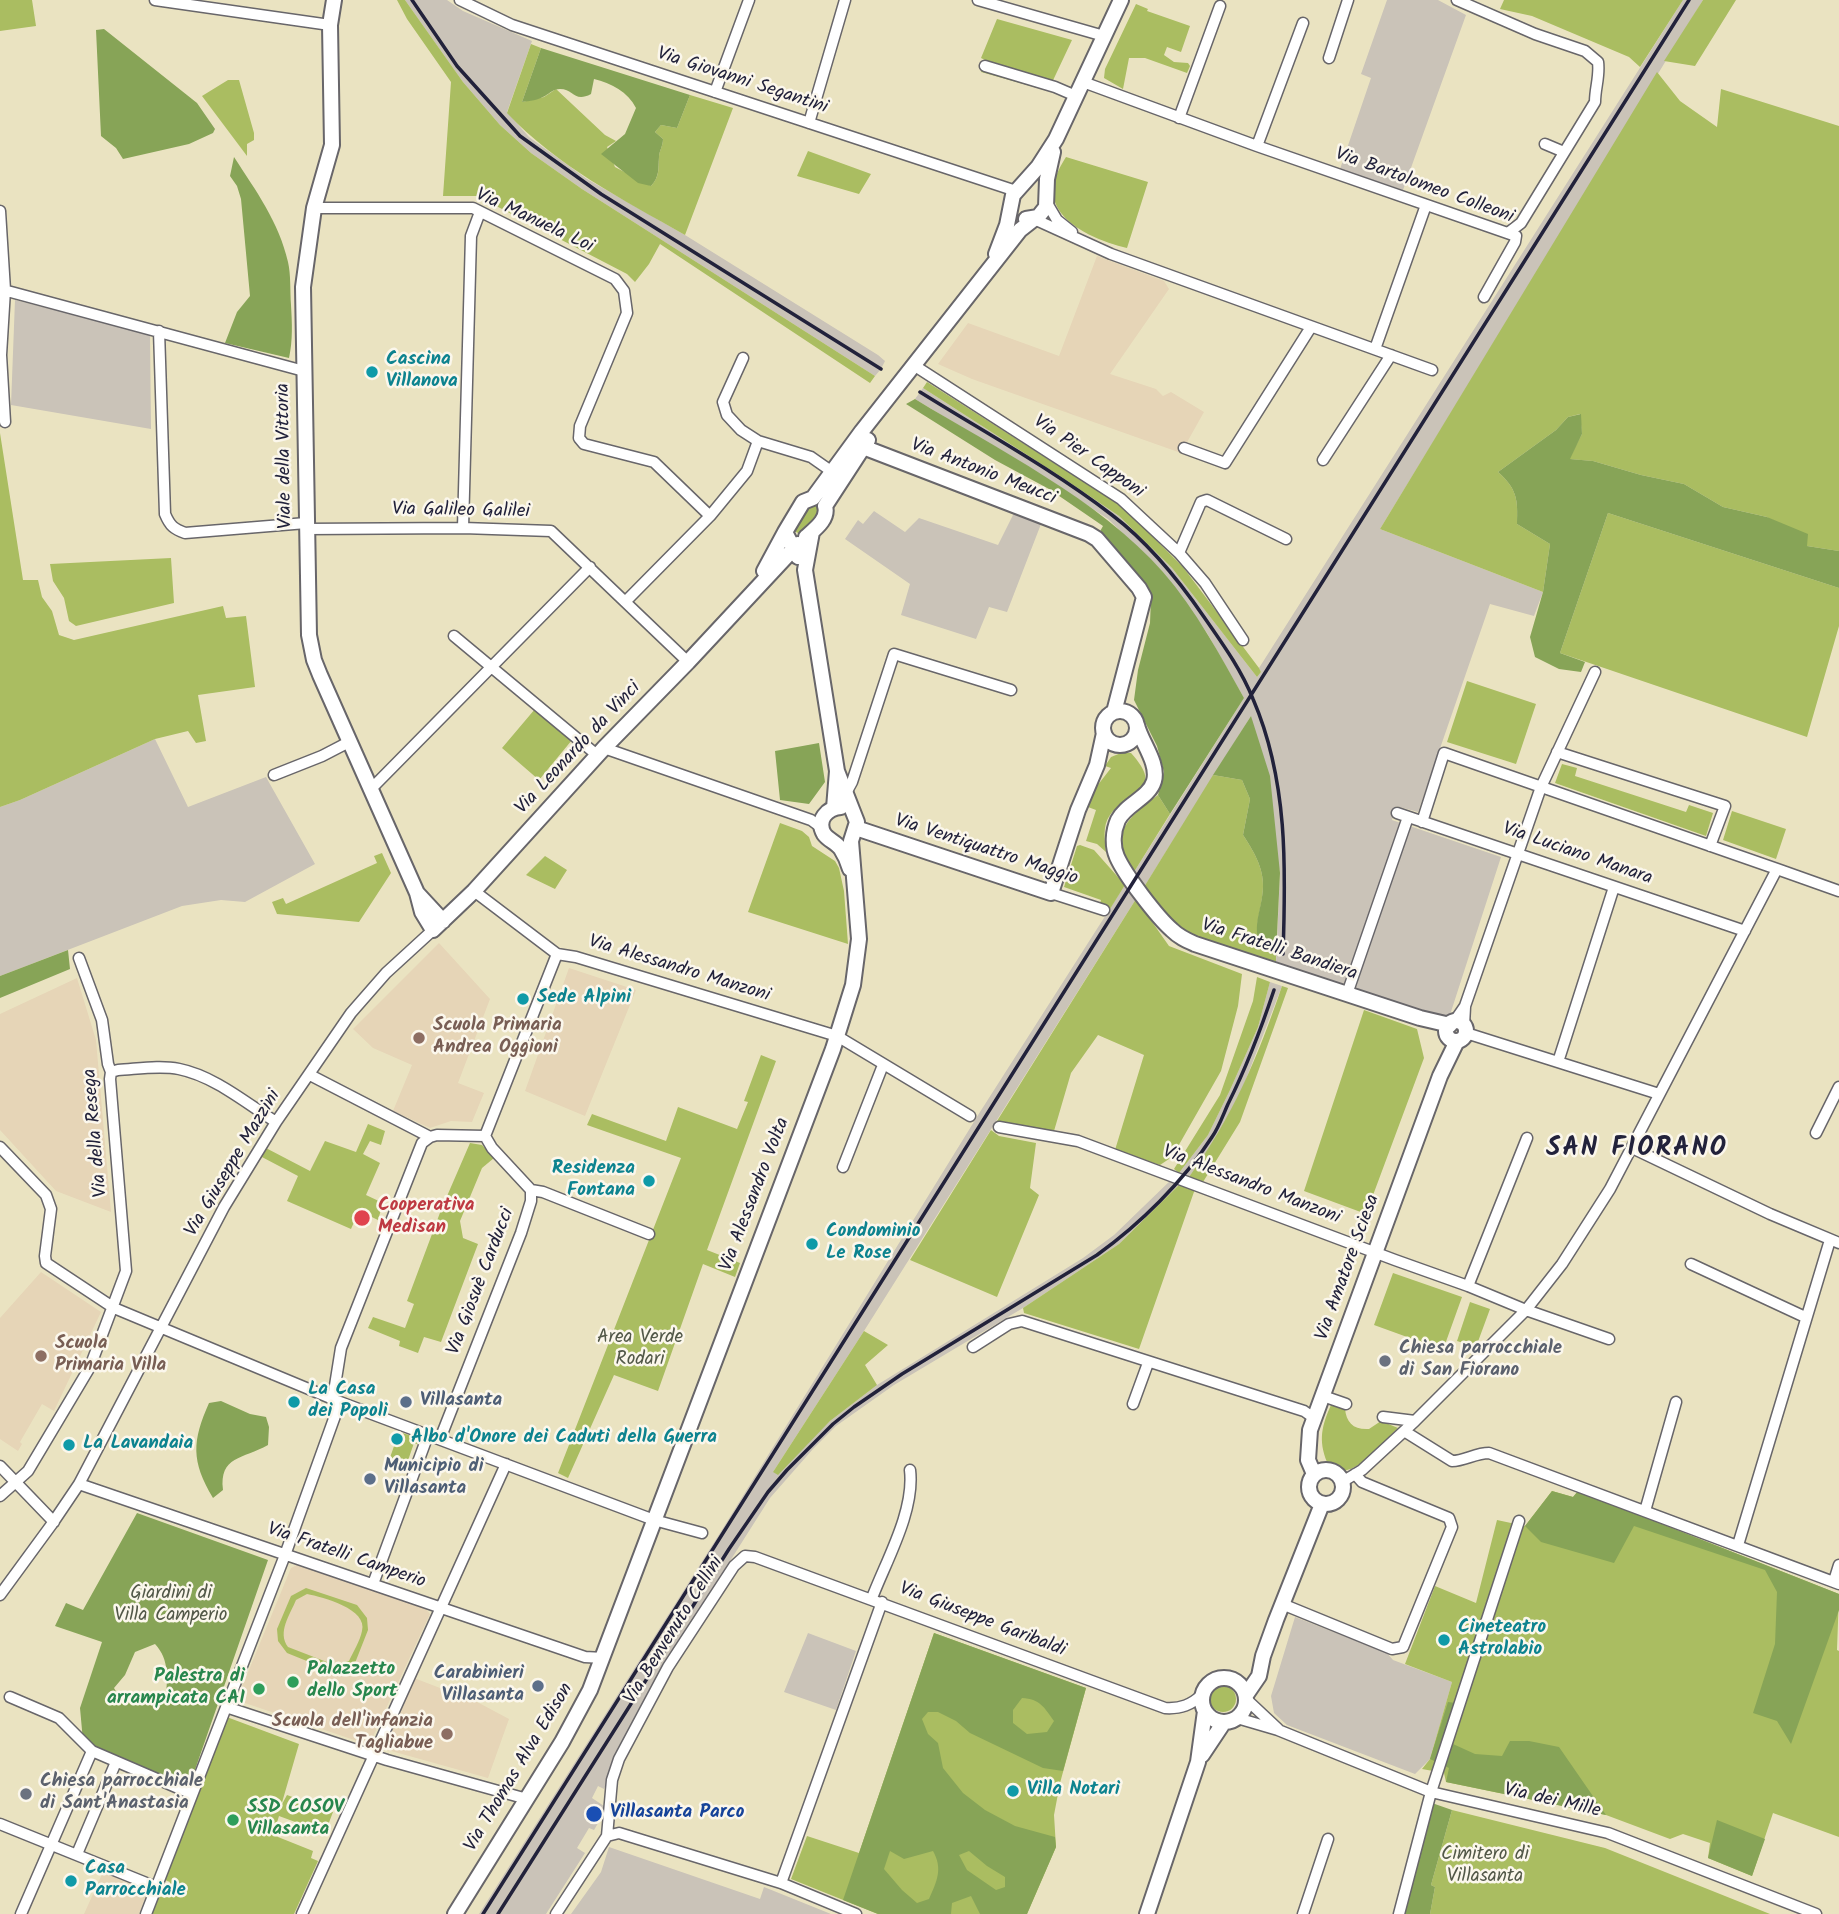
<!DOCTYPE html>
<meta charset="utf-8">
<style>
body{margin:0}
canvas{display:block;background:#eae3c1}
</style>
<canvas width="1839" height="1914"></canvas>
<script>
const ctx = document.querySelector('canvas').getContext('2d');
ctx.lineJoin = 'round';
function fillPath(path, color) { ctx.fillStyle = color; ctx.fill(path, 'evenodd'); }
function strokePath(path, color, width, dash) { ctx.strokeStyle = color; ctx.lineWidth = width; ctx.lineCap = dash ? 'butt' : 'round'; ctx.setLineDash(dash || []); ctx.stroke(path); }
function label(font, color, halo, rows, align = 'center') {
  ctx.font = font + ' Kalam,sans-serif'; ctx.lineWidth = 5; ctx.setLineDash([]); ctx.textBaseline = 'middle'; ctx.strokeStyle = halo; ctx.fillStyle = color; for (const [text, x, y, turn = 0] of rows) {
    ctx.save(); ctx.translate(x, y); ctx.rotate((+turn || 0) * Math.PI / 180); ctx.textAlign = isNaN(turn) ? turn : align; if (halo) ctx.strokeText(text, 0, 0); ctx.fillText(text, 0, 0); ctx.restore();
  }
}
fillPath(new Path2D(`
 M1097 256 1164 281 1169 289 1110 374 1156 389 1163 396 1171 392 1204 412 1181 453 972 379 938 364 968 323 1059 356Z
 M439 943 490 999 458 1083 484 1093 472 1122 451 1121 430 1128 393 1111 412 1065 373 1048 353 1029Z
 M569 968 636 990 585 1116 525 1091Z
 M77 978 96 1040 111 1212 56 1191 0 1130V1014Z
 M41 1272 101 1312 54 1411 42 1404 20 1442 22 1444 18 1451 0 1439V1318Z
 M297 1565 424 1607 430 1614 369 1745 245 1703 239 1694 291 1568Z
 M414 1678 479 1703 509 1719 488 1778 384 1749Z
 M103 1872 147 1892 139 1914H84Z`), '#e6d5b7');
fillPath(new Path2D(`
 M405 0H447L463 11 532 41 507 112 529 137 587 179 685 235 878 355 885 361 881 369 875 376 582 189 531 153 500 125 463 82Z
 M1387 0H1438L1466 15 1403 190 1340 169 1371 78 1361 74Z
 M1683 0H1703L1380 529 1543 592 1534 616 1490 604 1418 812 1396 806 1392 820 1501 857 1448 1021 1276 962 1280 873 1251 716 1144 887 1134 872 1244 698 1207 633 1163 572 1108 519 1051 481 915 399 923 388 1063 478 1119 516 1172 568 1257 677 1261 672 1259 668Z
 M15 300 150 334 151 429 11 405Z
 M874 511 905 532 919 518 998 545 1014 513 1041 524 1007 612 989 607 976 639 901 615 910 584 845 539 858 520 863 524Z
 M155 739 188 807 266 777 315 864 245 902 221 900 182 906 0 976V807L20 800Z
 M1125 885 1136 899 864 1331 773 1472 804 1446 830 1421 877 1385 1083 1258 1114 1235 1172 1179 1181 1183 1119 1244 1023 1308 894 1385 836 1426 813 1449 770 1498 664 1665 621 1746 604 1789 598 1786 592 1798 607 1808 594 1830 589 1828 577 1848 585 1853 546 1914H479L720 1533 980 1112Z
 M1270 982 1282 986 1241 1092 1216 1140 1189 1177 1179 1173 1208 1135 1230 1090 1258 1027Z
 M1295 1617 1387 1653 1393 1660 1452 1682 1430 1759 1415 1774 1287 1725 1274 1713 1271 1696Z
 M808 1633 856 1651 836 1710 784 1692Z
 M609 1847 760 1899 764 1887 831 1914H571L601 1872Z`), '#cac3b8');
fillPath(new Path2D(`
 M0 0H32L36 26 0 31Z
 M397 0H405L463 82 500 125 531 153 582 189 875 376 870 383 660 244 649 264 635 282 627 274 477 196H443L451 82 407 19Z
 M1504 0H1683L1640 67 1629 57 1532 16 1500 9Z
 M1703 0H1736L1695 66 1664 61Z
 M1136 4 1148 9 1147 11 1190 26 1181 52 1167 47 1164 55 1174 62 1188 63 1190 66 1187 73 1145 58H1129L1123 89 1104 78 1105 69Z
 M997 19 1072 40 1048 91 981 72 985 60 981 58Z
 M531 44 541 48 522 102 544 97 556 89 605 135 616 141 607 147 615 167 651 186C660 176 658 170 659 157 659 151 663 146 663 139L655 132 661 125 677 128 690 95 733 108 685 235C622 199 557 166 507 113Z
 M1657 72 1680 101 1717 127 1721 89 1839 126V551L1807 546 1767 517 1723 507 1684 484 1641 475 1593 461 1569 459 1582 434 1580 414 1568 417 1556 430 1498 472C1517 489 1518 499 1517 524L1550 544 1543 592 1380 529Z
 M228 80H239L254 133V140L247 144V156L202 96Z
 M808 151 871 174 859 194 797 176Z
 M1066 157 1148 182 1127 248C1098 241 1046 221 1054 183 1056 174 1061 165 1066 157Z
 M927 382 1123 507 1183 567 1259 668 1261 672 1257 677 1172 568 1119 516 1063 478 923 388Z
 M0 433 23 580H38L42 597 52 611 59 635 74 640 223 606 226 618 246 616 255 687 198 695 206 741 196 743 188 731 155 739 20 800 0 807Z
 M813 504 817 505 819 510 816 520 800 534 792 530 808 505Z
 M1608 513 1839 588V626L1807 737 1560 653Z
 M171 558 174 603 76 626 69 621 64 598 53 581 50 564Z
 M1467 681 1536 704 1516 764 1447 742Z
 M535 709 572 740 539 780 502 748Z
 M1121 753H1131C1166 792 1129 789 1110 815 1102 826 1105 840 1106 852L1097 844 1086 841 1096 810 1088 807 1097 786 1111 768 1105 766 1111 757Z
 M1562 764 1577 768 1575 776 1686 812 1689 805 1713 813 1706 836 1555 783Z
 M1213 775 1242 780 1250 799 1243 835C1253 850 1264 868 1263 887 1262 911 1253 923 1260 947L1276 955V962L1201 939 1175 925 1144 887Z
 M1158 795 1170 814 1134 872C1107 835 1127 818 1158 795Z
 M1732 811 1786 829 1776 859 1723 840Z
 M780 823 802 831 809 837 812 846 835 861 839 868 844 891 848 944 748 912Z
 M1080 845 1094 850 1125 885 1110 909 1099 906 1101 900 1064 887 1077 846Z
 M382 853 391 873 359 922 277 914 272 902 283 898 286 904 377 863 374 856Z
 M545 856 567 870 555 889 526 875Z
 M1136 899 1169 946 1242 974 1238 1006 1221 1071 1172 1157 1160 1165 1115 1150 1144 1055 1098 1035 1071 1073 1054 1131 997 1121Z
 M1257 977 1270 982 1258 1027 1230 1090 1208 1135 1179 1173 1174 1169 1220 1095 1253 1001Z
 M1282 986 1288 988 1240 1122 1203 1182 1189 1177C1233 1116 1258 1057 1282 986Z
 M1364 1010 1417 1029 1424 1058 1366 1214 1304 1191Z
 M761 1055 776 1061 707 1250 740 1263 735 1277 703 1264 658 1391 614 1375 568 1478 558 1473 681 1158 587 1125 592 1114 666 1141 678 1107 737 1129 748 1102 744 1101Z
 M368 1124 385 1131 381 1145 370 1141 363 1154 380 1163 366 1195 383 1203 378 1220 359 1211 351 1229 287 1201 298 1176 260 1156 264 1147 310 1171 325 1141 356 1152Z
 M991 1130 999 1136 1036 1143 1030 1188 1039 1195 997 1297 910 1260Z
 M470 1143 482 1145 494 1158 482 1168 460 1221 463 1238 478 1244 441 1342 424 1337 418 1353 399 1346 400 1341 368 1328 373 1317 405 1328 414 1304 407 1301 441 1210Z
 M1181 1183 1195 1189 1139 1349 1024 1313 1023 1308 1119 1244Z
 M1393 1273 1462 1297 1443 1350 1374 1325Z
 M1470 1302 1490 1309 1476 1347 1457 1341Z
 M864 1331 888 1345 865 1365 877 1385 830 1421 778 1475 773 1472Z
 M1331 1405 1345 1408C1346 1423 1354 1430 1369 1429L1381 1421 1398 1428C1386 1439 1358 1474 1341 1470 1337 1469 1331 1464 1327 1462 1318 1440 1322 1425 1331 1405Z
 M399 1432 422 1439 420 1445 414 1443 404 1472 387 1466Z
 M1552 1491 1573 1497 1578 1491 1839 1594 1837 1650 1839 1651V1837L1773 1813 1752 1876 1708 1858 1710 1843 1683 1834 1670 1839 1606 1815 1446 1782 1444 1773 1422 1769 1430 1759 1452 1682 1405 1664 1435 1586 1476 1603 1497 1520 1525 1526Z
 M306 1588 357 1605 367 1618 368 1630 355 1663 350 1667 329 1670 287 1653 278 1641 277 1629 291 1596ZM307 1594C323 1597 368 1609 362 1631 360 1641 353 1652 349 1661L332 1664 288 1647C277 1632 290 1615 296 1600Z
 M934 1633 1086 1688 1060 1783 1054 1815 1056 1847 1027 1914H878L791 1879 807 1836 859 1853Z
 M1210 1699a13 13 0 1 1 26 0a13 13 0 1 1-26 0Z
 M224 1716 299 1744 281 1806 287 1795 333 1812 325 1833 279 1816 273 1835 313 1851 311 1858 318 1861 294 1914H152L159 1896 165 1898 170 1882 165 1880 194 1806Z
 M1452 1810 1605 1848 1770 1914H1430L1435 1887 1431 1885Z`), '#aabd61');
fillPath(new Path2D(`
 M104 29 197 103 215 129 213 133 189 144 123 159 116 148 101 136 96 30Z
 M541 48 690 95 677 128 661 125 655 132 663 139C663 146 659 151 659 157 658 169 660 176 651 186L638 183 601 154 625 134 636 108C628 92 611 83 594 79L591 94C574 103 574 89 560 89 553 89 550 93 545 96 538 100 530 101 522 102Z
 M234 157C256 191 279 222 288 262 291 275 290 291 291 305 292 323 293 340 289 358L225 343 237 312 250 296 241 199 237 186 230 176Z
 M915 399C997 449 1099 499 1163 572 1196 610 1220 655 1244 698L1170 814 1158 795 1164 772 1157 746 1134 700 1138 670 1150 623 1151 598 1127 561 1098 535 1103 526 1049 489 995 460 906 404Z
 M1581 414 1582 434 1570 459 1593 461 1641 475 1684 484 1723 507 1767 517 1808 534 1807 546 1839 551V588L1608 513 1560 653 1585 662 1581 672 1559 669 1535 657 1530 637 1543 592 1550 544 1517 524C1518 499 1517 489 1498 472L1556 430 1568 417Z
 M1251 716 1270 776 1280 873 1276 955 1260 948C1252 922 1262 911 1263 887 1264 868 1253 850 1243 835L1250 799 1242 780 1213 775Z
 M819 743 825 782 809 804 780 800 775 751Z
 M68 950 70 969 0 998V976Z
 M221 1401 250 1414 266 1417 269 1427 268 1445C243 1459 219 1456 223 1490L213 1498C191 1461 192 1441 209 1403Z
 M1552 1491 1573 1497 1578 1491 1839 1594V1610L1791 1744 1777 1721 1753 1713 1775 1644 1777 1592 1765 1570 1634 1526 1614 1563 1541 1542 1525 1526Z
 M137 1513 268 1560 189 1787 83 1741 80 1708 102 1642 55 1626 66 1603 83 1610ZM155 1644C170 1660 167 1679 166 1699L142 1705 121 1700 114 1688 125 1675 135 1652Z
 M934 1633 1086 1688 1063 1771 1043 1768 970 1733 956 1721 938 1712H928L922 1719 928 1734 938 1743 943 1768 963 1793 985 1810 1015 1826 1055 1837 1056 1847 1027 1914H980L971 1896 952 1903 951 1914H878L843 1900ZM1022 1698C1040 1699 1044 1707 1054 1721L1047 1732 1027 1734 1013 1723V1710ZM890 1851 904 1859 933 1851C943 1869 937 1881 929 1899L917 1903 902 1890 884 1869ZM969 1851 987 1866 1005 1877V1887L996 1890 967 1870 959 1855Z
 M1448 1702 1463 1704 1453 1744 1475 1754 1502 1756 1510 1741H1529L1559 1747 1606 1815 1446 1782 1449 1768 1430 1759Z
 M1432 1803 1452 1810 1431 1885 1435 1887 1430 1914H1404Z
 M1717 1820 1765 1839 1752 1876 1708 1858Z`), '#87a457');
const street = new Path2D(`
 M155 0 330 25
 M460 0 512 25 1016 191
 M978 0 1104 36
 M1457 0 1535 34 1585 51 1598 62C1600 76 1595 88 1595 102L1521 223 1508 233
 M1329 58 1348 0
 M985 66 1055 87 1076 96
 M1083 82 1257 146 1516 236 1515 242 1484 297
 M715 92 749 0
 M1179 118 1220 6
 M809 123 845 0
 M1545 144 1564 152
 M1257 146 1303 23
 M1047 203 1057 220 1072 232
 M314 208H473L615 279 624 291 627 313 580 426 579 438 584 444 654 462 710 516
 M0 211 5 290 1 355 5 422
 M1034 219 1111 254 1432 370
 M0 289 304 371
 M159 331 165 514C170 526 174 529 185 533L306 523
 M1375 349 1426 205
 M743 358 723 402 727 415 741 430 758 441 811 457 831 471
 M915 366 1121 499 1179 553 1205 583 1243 640
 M1184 448 1225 463 1311 327
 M1323 460 1391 355
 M463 528 471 236 480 212
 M306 529 463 528 551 531 688 662
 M1179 553 1201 502 1207 500 1286 539
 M626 601 710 516 747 471 758 441
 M454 636 597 755
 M604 748 811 820 822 828
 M1557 752 1725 806 1710 846
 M274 775 322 756 349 742
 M370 790 590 567
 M846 793 852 782 894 654 1011 690
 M1397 813 1745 931
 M1422 822 1444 753 1777 869
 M474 891 557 954 576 957 837 1036 970 1116
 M1051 893 1104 910
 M1347 994 1408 817
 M1454 1022 1465 1006 1541 787 1595 672
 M1464 1025 1465 1007
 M1466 1033 1659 1094
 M1558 1062 1614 887
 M111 1072 118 1070C137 1069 160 1065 179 1069 214 1076 246 1103 276 1122
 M310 1075 430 1137
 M999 1127 1078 1141 1395 1260 1468 1286 1526 1310 1609 1339
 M1816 1133 1839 1087
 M485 1136 557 954
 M0 1147 46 1195 51 1209 45 1256 46 1263 114 1308 162 1328 340 1402 654 1520 702 1533
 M1632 1148 1770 1214 1839 1243
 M843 1167 883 1065
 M531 1190 543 1192 649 1234
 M1691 1264 1805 1317
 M1468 1286 1527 1138
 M973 1347 1009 1324 1022 1321 1304 1411 1314 1418
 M1323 1396 1346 1404
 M333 1398 341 1348 422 1143 430 1137 437 1135 485 1136
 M1133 1404 1148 1363
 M1383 1417 1415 1421
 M1404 1431 1452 1461C1465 1461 1475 1453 1489 1453L1839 1584
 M440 1439 521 1233 531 1201V1190L492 1148 485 1136
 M0 1466 54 1522
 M1342 1482 1362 1470 1415 1421 1526 1310 1562 1264 1610 1189 1777 869 1839 891
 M79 1484 585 1657 603 1658
 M0 1496 28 1471 90 1367 126 1271 110 1079 111 1072 108 1064 102 1020 79 958
 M1645 1511 1676 1402
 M1738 1545 1830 1240
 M1834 1581 1839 1565
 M373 1584 428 1435
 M0 1595 52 1524 79 1484 224 1207 276 1122 351 1013 386 973 433 930
 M872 1598C886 1561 915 1511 910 1470
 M1282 1604 1392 1649 1403 1647 1452 1527 1449 1518 1362 1482 1355 1474
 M10 1697 59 1718 92 1751
 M1246 1699 1278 1729
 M226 1707 387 1760 527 1799
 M1237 1718 1278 1730 1431 1792 1608 1833 1816 1914
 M0 1824 156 1887
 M607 1836 619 1833 781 1883 856 1914
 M77 1854 116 1762
 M781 1883 882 1602
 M21 1914 92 1751 192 1794
 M146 1914 285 1555 340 1402
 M302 1914 506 1464
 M556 1914 607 1836 612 1780 619 1759 668 1667 734 1566 745 1556 755 1557 1165 1708C1181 1709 1191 1705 1203 1694
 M1303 1914 1328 1839
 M1399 1914 1431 1792 1519 1521`);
const secondary = new Path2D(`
 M334 0 330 25 332 145 314 208 303 287 309 635 314 660 320 675 417 893 422 912 433 930 474 891 604 748 688 662 798 544
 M1026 219 1038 217 1046 207 1047 179 1053 152
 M996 254 1007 225 1013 195 1038 167 1056 139 1121 0
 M863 447 1089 534 1097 539 1139 588 1144 597 1114 712
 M813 498 862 431 1020 230 1034 219
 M825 506 868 440
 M812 532 805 570 837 771 834 808
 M806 537C815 529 829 519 825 506
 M798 557 785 532 803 502 813 498
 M764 571 785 532
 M1103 728a17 17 0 1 1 34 0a17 17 0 1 1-34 0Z
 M1137 725C1141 742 1159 763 1154 781 1149 798 1126 804 1118 820 1113 831 1112 846 1117 857 1125 875 1157 917 1172 930 1179 937 1186 940 1195 944L1420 1018 1450 1025
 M841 807C827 808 816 820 824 834 828 840 836 842 841 849 845 855 848 862 850 869
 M856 828 1051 893 1078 810 1097 765 1104 733
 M418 894 443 921
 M1446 1031a10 10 0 1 1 20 0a10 10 0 1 1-20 0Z
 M1309 1487a17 17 0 1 1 34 0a17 17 0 1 1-34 0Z
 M1314 1474 1308 1460 1310 1430 1440 1076 1457 1041
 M1202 1700a22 22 0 1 1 44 0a22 22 0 1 1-44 0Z
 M1246 1695 1259 1676 1263 1656 1276 1620 1322 1504
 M1202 1755 1224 1722
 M455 1914 562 1742 590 1690 833 1049 853 985 859 939 851 841 857 822 837 771
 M1147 1914 1198 1762 1205 1711`);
strokePath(street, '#68666a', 13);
strokePath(secondary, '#68666a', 18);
strokePath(street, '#fff', 10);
strokePath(secondary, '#fff', 14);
strokePath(new Path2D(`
 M412 0 457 66 520 136 601 194 881 369
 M920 392C984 432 1052 469 1112 515 1149 543 1178 579 1204 617 1222 643 1241 669 1253 699 1288 780 1286 868 1283 954
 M483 1914 1689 0
 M498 1914 729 1549 768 1492 787 1470 833 1424 854 1407 902 1374 1097 1255C1140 1224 1183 1182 1212 1137 1219 1127 1223 1115 1228 1104 1247 1066 1261 1029 1274 990`), '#22223b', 3.5);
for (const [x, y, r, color] of [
 [372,372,7,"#0f9aa8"],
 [523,999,7,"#0f9aa8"],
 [419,1038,7,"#8d6e63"],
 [649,1181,7,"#0f9aa8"],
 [362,1218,9,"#e0444e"],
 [812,1244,7,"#0f9aa8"],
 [41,1356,7,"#8d6e63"],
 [1385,1361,7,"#6b7280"],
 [294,1402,7,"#0f9aa8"],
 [406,1402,7,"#5c6f8a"],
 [397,1439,7,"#0f9aa8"],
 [69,1445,7,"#0f9aa8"],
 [370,1479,7,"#5c6f8a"],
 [1444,1640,7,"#0f9aa8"],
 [293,1682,7,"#2e9e5b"],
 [538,1686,7,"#5c6f8a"],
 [259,1689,7,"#2e9e5b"],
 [447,1734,7,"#8d6e63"],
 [1013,1791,7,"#0f9aa8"],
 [26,1794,7,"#6b7280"],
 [594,1814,9,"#1a4fb4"],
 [233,1820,7,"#2e9e5b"],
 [71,1881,7,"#0f9aa8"]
]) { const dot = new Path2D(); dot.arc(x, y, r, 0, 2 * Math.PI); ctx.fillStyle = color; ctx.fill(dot); strokePath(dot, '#fbf7ec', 2.5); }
label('19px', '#22223b', '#fbf7ec', [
 ["Via Giovanni Segantini",742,82,18],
 ["Via Bartolomeo Colleoni",1424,187,20],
 ["Via Manuela Loi",534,222,25],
 ["Viale della Vittoria",286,456,-91],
 ["Via Pier Capponi",1088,458,35],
 ["Via Antonio Meucci",983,473,21],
 ["Via Galileo Galilei",461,512,1],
 ["Via Leonardo da Vinci",579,749,-47],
 ["Via Ventiquattro Maggio",986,851,18],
 ["Via Luciano Manara",1577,855,19],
 ["Via Fratelli Bandiera",1279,951,18],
 ["Via Alessandro Manzoni",679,970,17],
 ["Via della Resega",97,1133,-95],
 ["Via Giuseppe Mazzini",234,1164,-59],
 ["Via Alessandro Manzoni",1251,1186,21],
 ["Via Alessandro Volta",756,1195,-69],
 ["Via Amatore Sciesa",1349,1268,-70],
 ["Via Giosuè Carducci",482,1282,-69],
 ["Via Fratelli Camperio",346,1557,19],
 ["Via Giuseppe Garibaldi",982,1621,21],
 ["Via Benvenuto Cellini",675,1631,-58],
 ["Via Thomas Alva Edison",520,1768,-59],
 ["Via dei Mille",1552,1802,13]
]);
label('bold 19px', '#0d838f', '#fbf7ec', [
 ["Cascina",386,361],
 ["Villanova",386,383],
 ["Sede Alpini",537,999],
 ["Residenza",635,1170,"right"],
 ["Fontana",635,1192,"right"],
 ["Condominio",826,1233],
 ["Le Rose",826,1255],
 ["La Casa",308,1391],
 ["dei Popoli",308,1413],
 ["Albo d'Onore dei Caduti della Guerra",411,1439],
 ["La Lavandaia",83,1445],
 ["Cineteatro",1458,1629],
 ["Astrolabio",1458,1651],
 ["Villa Notari",1027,1791],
 ["Casa",85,1870],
 ["Parrocchiale",85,1892]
], 'left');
label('bold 19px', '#785e54', '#fbf7ec', [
 ["Scuola Primaria",433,1027],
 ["Andrea Oggioni",433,1049],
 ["Scuola",55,1345],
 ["Primaria Villa",55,1367],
 ["Scuola dell'infanzia",433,1723,"right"],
 ["Tagliabue",433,1745,"right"]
], 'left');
label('bold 19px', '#be3a42', '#fbf7ec', [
 ["Cooperativa",378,1207],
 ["Medisan",378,1229]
], 'left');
label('19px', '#525848', '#fbf7ec', [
 ["Area Verde",640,1339],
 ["Rodari",640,1361],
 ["Giardini di",171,1595],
 ["Villa Camperio",171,1617],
 ["Cimitero di",1485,1856],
 ["Villasanta",1485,1878]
]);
label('bold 19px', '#5b616d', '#fbf7ec', [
 ["Chiesa parrocchiale",1399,1350],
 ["di San Fiorano",1399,1372],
 ["Chiesa parrocchiale",40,1783],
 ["di Sant'Anastasia",40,1805]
], 'left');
label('bold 19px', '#4e5e75', '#fbf7ec', [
 ["Villasanta",420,1402],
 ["Municipio di",384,1468],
 ["Villasanta",384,1490],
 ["Carabinieri",524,1675,"right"],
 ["Villasanta",524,1697,"right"]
], 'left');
label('bold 19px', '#27864d', '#fbf7ec', [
 ["Palazzetto",307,1671],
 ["dello Sport",307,1693],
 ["Palestra di",245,1678,"right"],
 ["arrampicata CAI",245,1700,"right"],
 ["SSD COSOV",247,1809],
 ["Villasanta",247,1831]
], 'left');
label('bold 19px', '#164399', '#fbf7ec', [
 ["Villasanta Parco",610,1814]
], 'left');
ctx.letterSpacing = '2px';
label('bold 26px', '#22223b', '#fbf7ec', [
 ["SAN FIORANO",1637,1151]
]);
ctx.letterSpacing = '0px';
</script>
